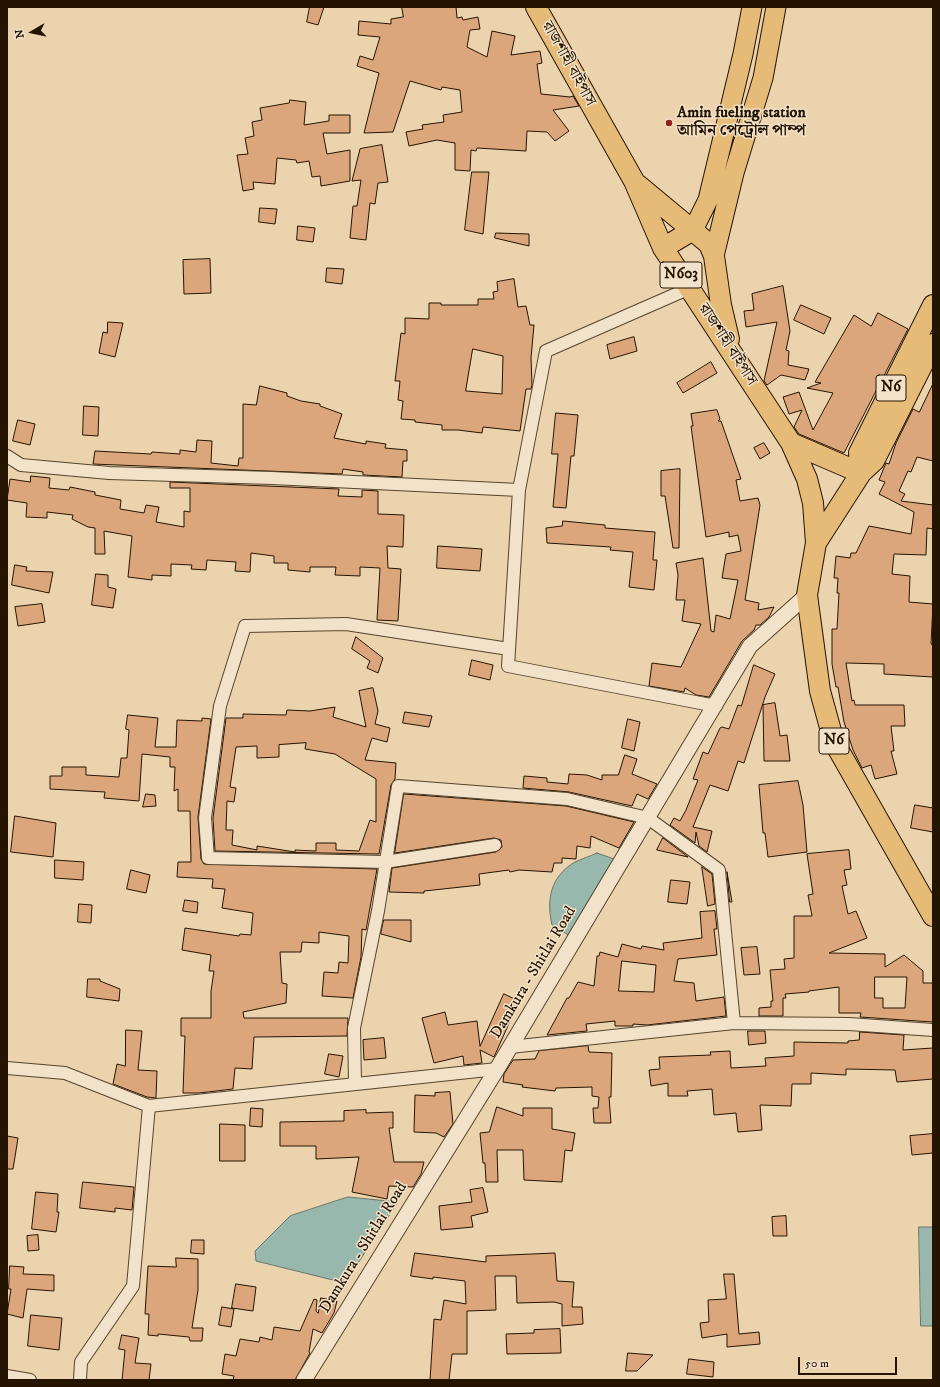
<!DOCTYPE html>
<meta charset="utf-8">
<style>
body{margin:0}
#map{position:relative;width:940px;height:1387px;overflow:hidden;background:#ebd3ae;font-family:"IM FELL DW Pica",serif}
canvas{display:block}
.frame{position:absolute;inset:0;border:8px solid #251400;pointer-events:none}
.north{position:absolute;left:12px;top:12px;width:40px;height:40px;-webkit-text-stroke:3px #f2e2ca;paint-order:stroke;rotate:261deg;font-size:11px;font-weight:700;line-height:16px;text-align:center;color:#251400}
.north::after{content:'';display:block;margin:auto;width:14px;height:18px;background:#251400;clip-path:polygon(50% 0,100% 100%,50% 72%,0 100%)}
.scale{position:absolute;left:798px;top:1357px;width:99px;height:18px;box-sizing:border-box;border:2px solid #251400;border-top:0;padding-left:5px;font-size:12px;line-height:14px;white-space:nowrap;color:#251400;-webkit-text-stroke:3px #f2e2ca;paint-order:stroke}
</style>
<div id="map">
<canvas width="940" height="1387"></canvas>
<div class="frame"></div>
<div class="north">N</div>
<div class="scale">50 m</div>
</div>
<script>
const ctx = document.querySelector('canvas').getContext('2d');
ctx.lineJoin = 'round';
function fillPath(path, color) { ctx.fillStyle = color; ctx.fill(path, 'evenodd'); }
function strokePath(path, color, width, dash) { ctx.strokeStyle = color; ctx.lineWidth = width; ctx.lineCap = dash ? 'butt' : 'round'; ctx.setLineDash(dash || []); ctx.stroke(path); }
function label(font, color, halo, rows, align = 'center') {
  ctx.font = font + ' "IM FELL DW Pica","Noto Serif Bengali",serif'; ctx.lineWidth = 3; ctx.setLineDash([]); ctx.textBaseline = 'middle'; ctx.strokeStyle = halo; ctx.fillStyle = color; for (const [text, x, y, turn = 0] of rows) {
    ctx.save(); ctx.translate(x, y); ctx.rotate((+turn || 0) * Math.PI / 180); ctx.textAlign = isNaN(turn) ? turn : align; if (halo) ctx.strokeText(text, 0, 0); ctx.fillText(text, 0, 0); ctx.restore();
  }
}
const water = new Path2D(`
 M597 853 617 860 570 936 552 925C547 903 549 881 569 866 576 860 589 857 597 853Z
 M348 1197 398 1202 345 1283 256 1261 255 1251 290 1216Z
 M919 1227H933V1326H921Z`);
fillPath(water, '#98b7ad');
strokePath(water, '#6a7668', 1);
const building = new Path2D(`
 M310 7H324L318 25 307 22Z
 M402 7H456L457 18 462 17 463 20 478 17 480 29 470 30 467 47 487 57 492 31 515 36 511 55 540 51 542 63 537 64 541 94 570 97 573 96 579 106 553 110 569 131 555 141 547 132 527 131 526 151 477 148 476 151 471 150 470 171 455 170V143L437 140 409 146 406 132 423 129 422 125 444 122 443 115 462 112 460 90 442 87 441 90 410 81 393 132 364 133 379 73 357 66 360 56 373 60 380 37 358 35 359 21 391 24V19L403 17Z
 M290 100 306 102 304 125 329 121V115H350V133H323L327 154 350 150V181L321 186 320 176 312 177 309 161 297 163 296 160 277 158 275 184 253 182 254 189 243 191 237 155 248 154 245 138 254 136 252 122 262 120 260 108 289 103Z
 M382 145 388 182 378 183 375 204 370 203 366 240 350 238 353 206H357L361 180 352 181 360 149Z
 M472 172H489L483 234 465 230Z
 M260 208 277 209 275 224 259 222Z
 M298 226 315 228 313 242 297 240Z
 M496 233 529 234V246L495 238Z
 M210 259 211 293 184 294 183 260Z
 M327 268 344 269 342 284 326 282Z
 M514 279 518 307 526 306 530 325H534L531 358 532 385 531 389H526L520 431 483 427 482 433 458 430H442V425L415 422V420L401 419 403 401 398 400 400 381H395L401 333 405 334V318L429 319V303H441V305H478V299H494L493 292 498 291 497 282ZM473 349 503 356 502 394 466 391Z
 M783 286 790 331 786 350 789 351 788 365 809 369 805 380 781 375 767 385 764 381 777 322 746 327 744 311 754 310 752 294Z
 M801 305 831 318 824 334 794 320Z
 M878 313 908 329 844 453 799 434 794 427 802 410 789 414 783 397 799 392 813 430 833 393 807 388 821 383 815 382 854 315 871 326Z
 M108 322 123 323 115 357 99 353 103 332 107 333Z
 M634 337 637 351 610 359 607 345Z
 M711 362 717 373 683 393 677 383Z
 M933 384V461L917 457 911 472 908 471 899 491 905 494 901 501 933 505V529L927 528 926 555 894 554 892 574 910 576 909 602 933 604 931 644 933 645V677L884 674V664L846 663 852 701 854 700 855 705H904L905 726H891L894 751H891L897 774 875 779 871 765 862 768 853 750 844 722 838 687H836L832 664V629H837L839 593H837L838 578H834L836 556 850 558 851 553H856L869 526 911 534 914 512 879 494 885 482 879 480 886 463 889 464 896 443 913 409 919 412Z
 M260 386 287 393V396L301 401 320 404V406L342 414 334 438 366 444V441L386 444 385 448 407 450V461H403L402 477 363 475V472L343 469 342 474 93 464 95 451 151 454 152 452 180 454V450L196 452 197 440 212 441 211 463 238 466 239 458H243V404L256 405Z
 M84 406 99 407 98 436 83 435Z
 M717 410 720 419 718 421H721L741 479 736 480 740 501 758 498 760 505 745 600 759 603 758 610 774 607 769 617 760 625H756L754 630 742 641 709 697 696 695 685 688 684 692 649 686 652 663 681 667 701 624 682 621 685 600H676L678 575 676 563 703 558 711 631 714 632 716 615 730 619 738 580 722 578 726 554 741 551 738 535 729 537V532L706 537 691 426H693L691 414Z
 M556 413 578 415 574 456H571L566 508 553 507 558 454H552Z
 M18 420 35 424 30 445 13 441Z
 M764 443 770 453 760 459 754 448Z
 M680 469 679 548H673L665 496H661V471Z
 M31 476 50 478 49 488 69 490 70 487 95 492V495L121 500 120 509 144 513 146 505 159 507 156 522 184 527V511L190 512V488H170V482L339 489 338 496 362 497V490L378 491V514L404 515 403 547 387 546 388 568 401 569 398 621 377 620 380 568 360 567V576L335 575 336 567H310V572L288 570V563H274V556L251 553 250 572 235 571 236 562 207 560 206 570 191 569 192 565 171 564V576L152 575V580L128 577 132 536 104 531 105 554H95V528L88 527 72 519 73 515 47 512V518L26 517 27 503 7 500 10 479 30 482Z
 M563 521 605 525V528L655 532 653 560H657L654 590 629 587 633 552 610 550 611 547 547 543 546 528 562 526Z
 M438 546 482 549 480 571 437 568Z
 M15 565 27 567 26 571 53 572 49 593 12 585Z
 M96 574 108 575V587L116 589 113 608 92 605Z
 M42 604 45 622 18 626 15 607Z
 M356 637 383 658 378 673 367 668 370 661 352 649Z
 M472 660 493 665 490 680 469 675Z
 M754 665 775 674 765 697 744 763 738 761 728 791 710 785 693 827 712 831 707 852 699 846 696 832 695 843 670 825 674 818 680 821 686 810 698 780 693 779 703 752 708 754 720 728 722 727 729 729 738 705 741 706Z
 M373 688 378 711 375 724 390 728 387 742 372 738 365 760 396 763 395 779 391 785 379 854 215 851 213 818 226 718H243V714L286 715 287 710 310 711 335 707 333 717 366 727 359 691ZM306 743 305 749 335 754 376 779V822L370 820 359 851 336 850V843H316V851L295 850V852L257 846V850L232 845 233 830H226L227 801 234 802 236 788 230 787 236 747 257 746V758L279 757V745Z
 M775 703 780 736 787 735 790 761H764L763 705Z
 M405 712 432 716 429 727 403 723Z
 M128 715 158 718 155 747H176L177 720 202 721V718L211 719 198 817 201 859 204 864 377 869 366 930 362 929 361 957 353 998 322 996 324 972 338 973 339 962 348 963 349 936 319 932V943L302 942 301 952H280L282 983 287 984 286 1003 243 1012 244 1018H348L347 1036 254 1037 252 1069 235 1068 233 1089 199 1093H183L185 1036H181V1018H211V991L214 971H209L211 955 182 950 185 928 239 936 240 934 251 935 253 913 222 908 225 889 212 888 213 879 177 877 178 862H191L190 811H178V789L174 791 175 767H170V757L142 754 139 801 104 798 105 792 50 789V776H62V767H86V775L119 777 121 758H127L129 730 126 729Z
 M628 719 640 722 634 751 622 748Z
 M625 755 637 759 632 774 657 784 648 799 637 794 632 806 569 792 523 788 524 776 547 778V782L568 784 569 774 587 775 602 780V775H618Z
 M798 781 803 805 807 852 768 857 765 833H763L759 785Z
 M146 794 155 795 156 806 143 807Z
 M404 794 566 806 634 822 619 848 591 836 590 848 577 846 576 859 562 858V863H554L552 872 519 870 510 872 509 870 479 874 480 885 424 891V893L389 892 392 868 496 852 502 847 501 840 494 838 395 853Z
 M915 805 933 808V832L911 828Z
 M15 816 56 823 53 857 11 852Z
 M663 838 688 857 657 850Z
 M849 850 851 869 844 870 847 885 842 886 848 914 856 911 867 938 829 953 885 954V967L904 955 923 971V983H933V1022L860 1017 861 1013H839V987L809 991V992L785 994 786 998H783V1016H759V1008L771 1007V1001H773L770 970 785 969 784 959 794 958V916H812L808 895 813 894 807 854ZM875 977H907L905 1008H883V998H875Z
 M55 860 84 862 83 880 55 878Z
 M702 867 712 874 715 904 708 906Z
 M131 870 150 875 146 893 127 889Z
 M727 872 732 902H730Z
 M671 880 690 882 687 904 668 902Z
 M185 900 198 902 197 913 183 911Z
 M79 904 92 905 91 923 78 922Z
 M715 911 717 929H714L717 955 678 959 674 981 694 983 696 1001 724 997 726 1016 647 1025 633 1024V1026H615V1021L586 1024 587 1031 547 1035 567 998H569L578 982 594 986 597 956H599L600 952 618 957 622 944 641 949 642 946 664 950 663 943 702 938 700 912ZM622 961 656 965 654 992 619 991Z
 M384 920H411V942L381 934Z
 M757 947 760 974 744 975 741 948Z
 M88 979H100V981L120 989 119 1001 87 997Z
 M504 994 519 1001 494 1057 480 1050 482 1063 464 1065 463 1056 434 1063 422 1018 445 1012 448 1025 477 1021 480 1046Z
 M126 1030 142 1031 138 1070 157 1071 156 1098 147 1097 113 1084 117 1064 125 1066Z
 M748 1031H765L766 1043 749 1045Z
 M860 1032 904 1035 903 1050 933 1048V1079L897 1082 895 1070 846 1069V1075L811 1073V1084H792L791 1106 760 1105 762 1130 738 1132 736 1113 714 1115 712 1089 687 1091 688 1096H668V1083L651 1086 649 1070 660 1069 659 1057 711 1055 710 1052 730 1051 731 1068 766 1066 765 1058 794 1056V1042L848 1043V1041L859 1040Z
 M384 1038 386 1058 364 1060 363 1040Z
 M588 1046 589 1052 612 1053 611 1097H609L611 1123H594L593 1108H598L599 1097 592 1096V1087L556 1088 555 1091 522 1087 523 1085 503 1082 504 1074 513 1060 535 1059 539 1051Z
 M329 1054 343 1056 339 1077 325 1074Z
 M450 1092 453 1124 444 1137 436 1133 414 1132 415 1095 435 1096V1093Z
 M497 1107 523 1116V1108H552V1129L575 1133 572 1151 565 1150 562 1182 524 1180 523 1150H497L498 1182H486L485 1163H483L480 1133 489 1132Z
 M251 1108 263 1109 262 1127 250 1126Z
 M366 1110V1113L393 1112V1128H389L394 1162H424L421 1174 413 1187 389 1186 387 1199 352 1192 359 1157 316 1159V1146H280V1122L344 1121V1111Z
 M220 1124 245 1125V1161H220Z
 M933 1134V1153L912 1155 910 1136Z
 M7 1136 18 1138 13 1169H7Z
 M83 1182 134 1187 132 1210 115 1208V1212L80 1208Z
 M483 1188 488 1212 471 1216 473 1227 441 1230 439 1206 472 1202 470 1190Z
 M36 1192 58 1194 57 1212H59L56 1232 32 1229Z
 M786 1216 787 1236H773L772 1217Z
 M38 1235 39 1250 28 1251 27 1236Z
 M192 1240H204V1254L191 1253Z
 M415 1253 486 1262V1256L555 1253 557 1281 574 1282 572 1307H582L583 1324 562 1326V1304L554 1302 517 1303 516 1276H495L496 1310 467 1311V1354H452L449 1380H430L434 1319 441 1320 444 1300 466 1304 465 1281 433 1277V1279L411 1276Z
 M176 1258 198 1259V1290L192 1328H203L202 1341H190L189 1337 158 1334V1336L148 1335 149 1314H145L148 1266 176 1267Z
 M10 1266 24 1267 23 1274 54 1275V1291L27 1289 23 1318 7 1314 11 1289H9Z
 M724 1274H734L739 1334 759 1332 760 1344 727 1347V1334L702 1338 700 1323 709 1322 708 1300 726 1299Z
 M236 1284 256 1287 253 1311 232 1308Z
 M321 1298 337 1301 334 1313 322 1333 313 1329 309 1352 310 1353 295 1380H233L234 1376 222 1374 225 1354 236 1356 240 1339 259 1342 260 1337 272 1340 274 1327 300 1331 314 1299 317 1300 316 1311 318 1313Z
 M222 1307 234 1309 231 1327 219 1325Z
 M31 1315 62 1318 59 1350 28 1346Z
 M560 1329 561 1353 507 1354 506 1334 534 1333V1330Z
 M122 1335 139 1338 135 1363 151 1364 149 1380H122L125 1350 119 1349Z
 M628 1353 653 1355 637 1371H626Z
 M689 1359 714 1362 713 1377 687 1374Z`);
fillPath(building, '#dca67d');
strokePath(building, '#251400', 1);
const minor = new Path2D(`
 M7 456 21 465 109 473 272 478 519 490 546 351 690 288
 M519 490 508 666 716 706
 M495 845 385 862 208 858 205 818 220 706 245 626 346 624 509 649
 M510 1047 734 1023 849 1024 933 1030
 M7 1068 65 1073 149 1106
 M355 1084 354 1028 378 911 398 786 567 799 648 818 719 870 734 1023
 M7 1376 30 1380
 M80 1380 81 1362 133 1286 149 1106 497 1069`);
const tertiary = new Path2D(`
 M304 1380 497 1069 750 646 807 595`);
const primary = new Path2D(`
 M693 230 708 200 743 54 752 7
 M714 256 734 173 763 78 776 7`);
const trunk = new Path2D(`
 M536 7 634 181 663 248 791 443 807 479 813 503 816 543 807 595 820 691 834 742 933 916
 M638 185 709 244 714 256 721 305 729 339
 M663 248 693 230
 M791 443 861 473
 M861 473 859 453 933 305
 M816 543 861 473 874 461 933 344`);
strokePath(minor, '#56442c', 14);
strokePath(tertiary, '#56442c', 17);
strokePath(primary, '#251400', 21);
strokePath(trunk, '#251400', 22);
strokePath(minor, '#f2e2ca', 12);
strokePath(tertiary, '#f2e2ca', 15);
strokePath(primary, '#e6ba77', 19);
strokePath(trunk, '#e6ba77', 20);
for (const [x, y, r, color] of [
 [669,123,4,"#8f2418"]
]) { const dot = new Path2D(); dot.arc(x, y, r, 0, 2 * Math.PI); ctx.fillStyle = color; ctx.fill(dot); strokePath(dot, '#f2e2ca', 1.5); }
for (const [x, y, w] of [
 [681,275,42],
 [891,388,30],
 [834,741,30]
]) { const box = new Path2D(); box.roundRect(x - w / 2, y - 13, w, 26, 3); ctx.fillStyle = '#f2e2ca'; ctx.fill(box); strokePath(box, '#251400', 1); }
label('bold 15px', '#251400', null, [
 ["N603",681,275],
 ["N6",891,388],
 ["N6",834,741]
]);
label('16px', '#251400', '#f2e2ca', [
 ["রাজশাহী বাইপাস",568,64,61],
 ["রাজশাহী বাইপাস",727,345,57],
 ["Damkura - Shitlai Road",534,973,-59],
 ["Damkura - Shitlai Road",364,1248,-58]
]);
label('bold 16px', '#251400', '#f2e2ca', [
 ["Amin fueling station",677,114],
 ["আমিন পেট্রোল পাম্প",677,132]
], 'left');
</script>
